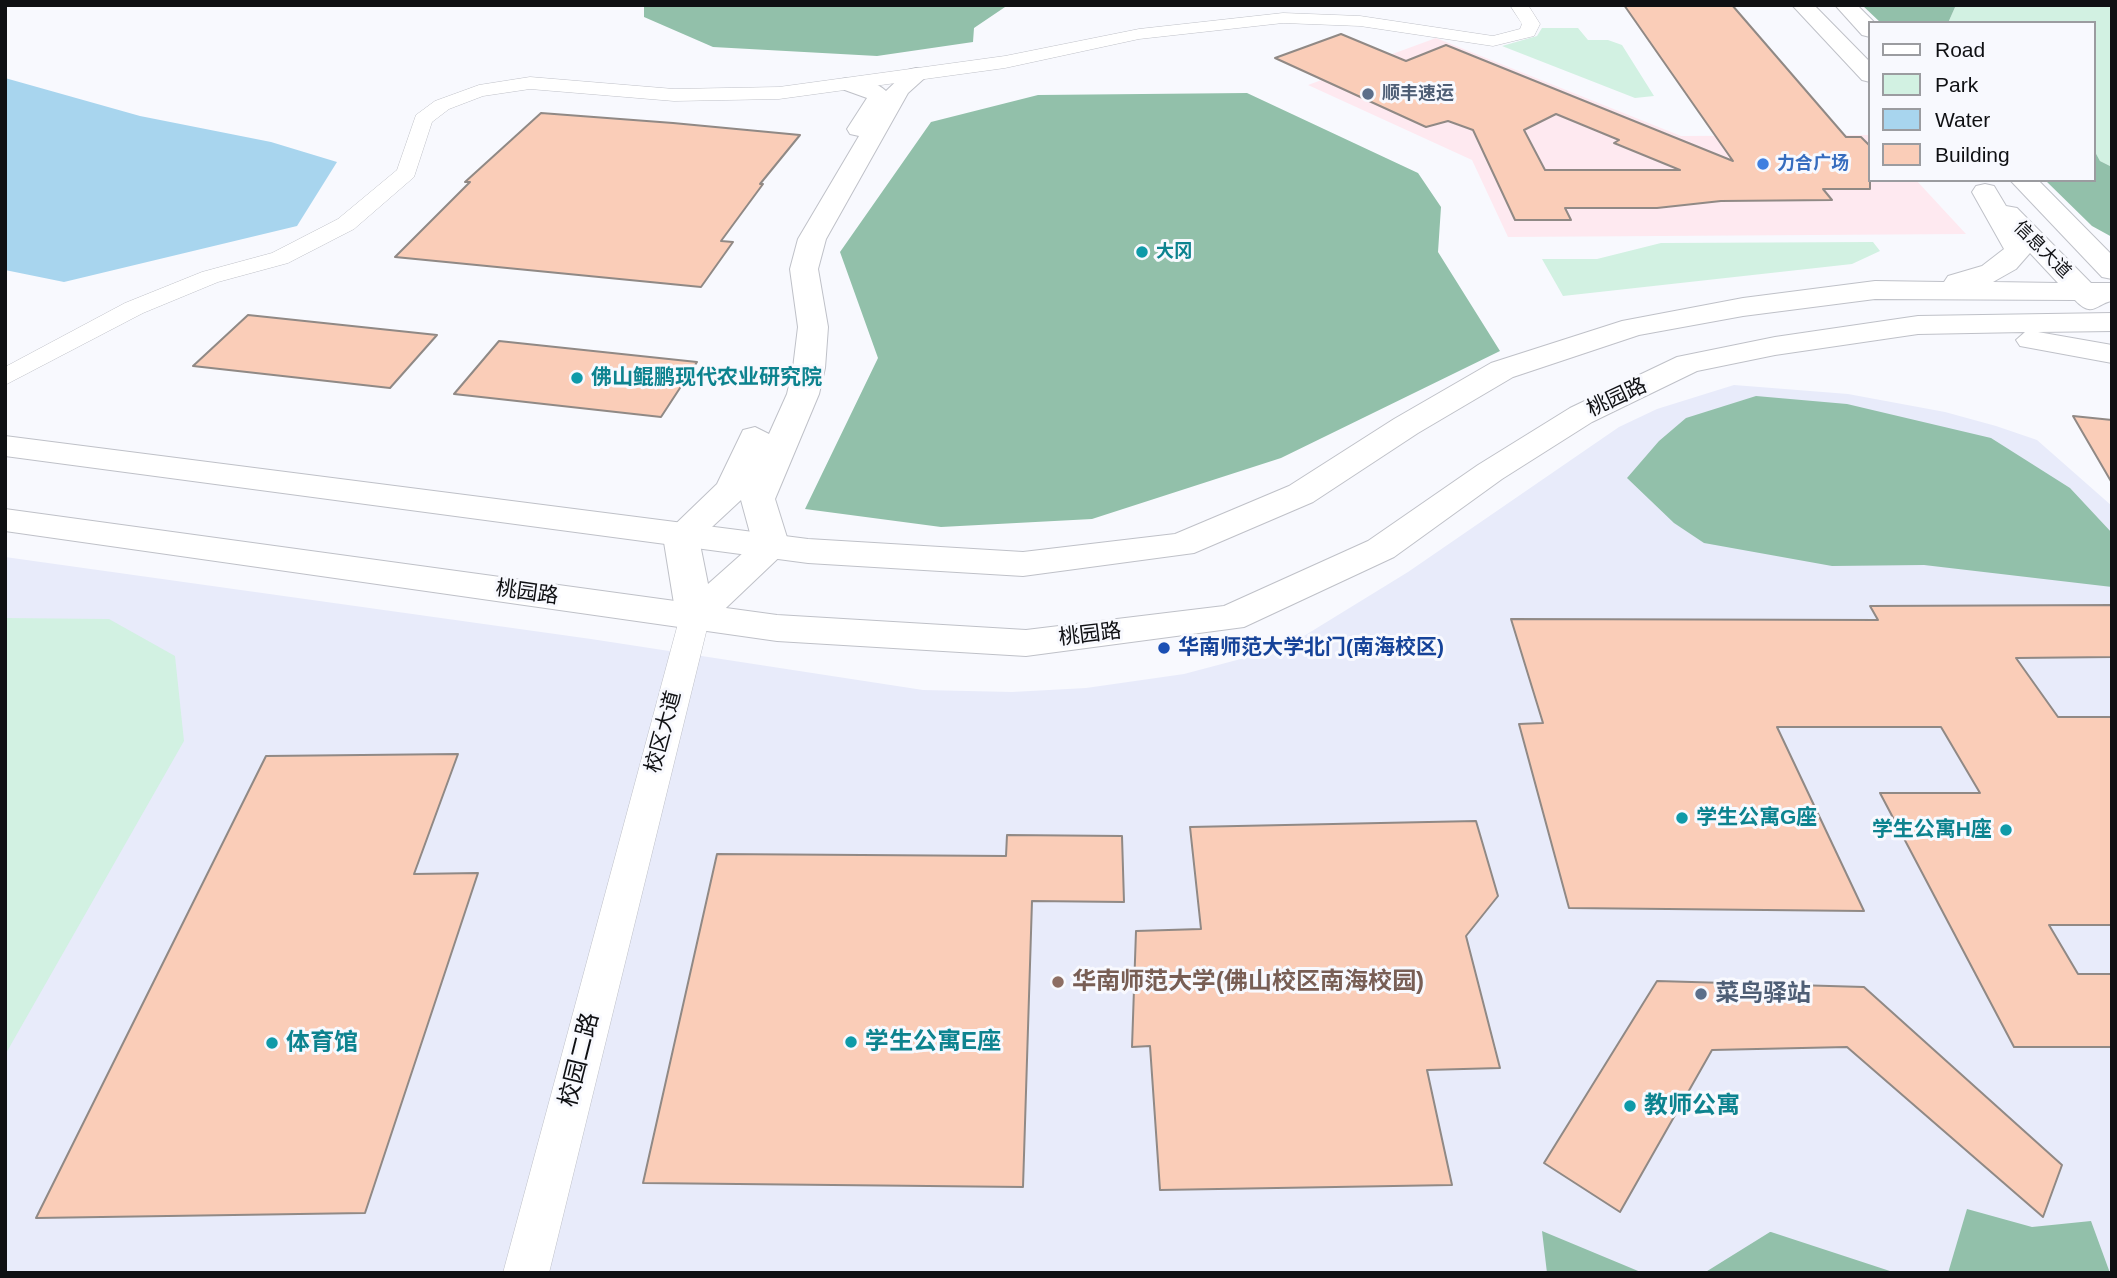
<!DOCTYPE html>
<meta charset="utf-8">
<style>
body{margin:0}
#map{position:relative;width:2117px;height:1278px;overflow:hidden;background:#f8f9fe;font-family:Arial,sans-serif}
canvas{display:block}
.frame{position:absolute;inset:0;border:7px solid #0f1013;pointer-events:none}
.legend{position:absolute;left:1868px;top:21px;width:228px;height:161px;box-sizing:border-box;background:#f8f9fe;border:2px solid #9b9ca0;margin:0;padding:9px 12px;list-style:none;font-size:21px;color:#0f1013}
.legend li{display:flex;align-items:center;gap:14px;height:35px}
.legend b{width:35px;border:2px solid #9b9ca0}
</style>
<div id="map">
<canvas width="2117" height="1278"></canvas>
<div class="frame"></div>
<ul class="legend">
<li><b style="height:9px;background:#fff"></b>Road</li>
<li><b style="height:19px;background:#d2f1e2"></b>Park</li>
<li><b style="height:19px;background:#a8d5ee"></b>Water</li>
<li><b style="height:19px;background:#facdb8"></b>Building</li>
</ul>
</div>
<script>
const ctx = document.querySelector('canvas').getContext('2d');
ctx.lineJoin = 'round';
function fillPath(path, color) { ctx.fillStyle = color; ctx.fill(path, 'evenodd'); }
function strokePath(path, color, width, dash) { ctx.strokeStyle = color; ctx.lineWidth = width; ctx.lineCap = dash ? 'butt' : 'round'; ctx.setLineDash(dash || []); ctx.stroke(path); }
function label(font, color, halo, rows, align = 'center') {
  ctx.font = font + ' Arial,"Noto Sans SC",sans-serif'; ctx.lineWidth = 6; ctx.setLineDash([]); ctx.textBaseline = 'middle'; ctx.strokeStyle = halo; ctx.fillStyle = color; for (const [text, x, y, turn = 0] of rows) {
    ctx.save(); ctx.translate(x, y); ctx.rotate((+turn || 0) * Math.PI / 180); ctx.textAlign = isNaN(turn) ? turn : align; if (halo) ctx.strokeText(text, 0, 0); ctx.fillText(text, 0, 0); ctx.restore();
  }
}
fillPath(new Path2D(`
 M1436 38 1681 136 1870 135V180H1916L1966 234 1508 237 1472 160 1308 85Z`), '#fee9f0');
fillPath(new Path2D(`
 M1734 385 1848 394 1945 412 1996 426 2037 440 2112 506V1273H5V557L591 639 923 690 1012 692 1086 688 1184 674 1252 656 1299 639 1408 572 1619 427 1657 409Z`), '#e8ebfa');
fillPath(new Path2D(`
 M1956 5H2112V167L2100 161 2094 150V23H1948Z
 M1542 28H1578L1588 40H1608L1622 45 1654 96 1635 98 1502 46 1537 36Z
 M1873 242 1880 251 1852 264 1563 296 1542 259H1597L1661 243Z
 M5 618 109 619 175 656 184 741 5 1055Z`), '#d2f1e2');
fillPath(new Path2D(`
 M644 5H1008L974 28 973 42 877 56 713 47 644 17Z
 M1862 5H1956L1948 23H1881Z
 M1247 93 1418 173 1441 207 1438 252 1500 351 1281 458 1092 519 941 527 805 509 878 358 840 252 931 122 1038 95Z
 M2094 150 2100 161 2112 167V237L2092 226 2045 180H2094Z
 M1756 396 1847 404 1991 438 2070 488 2112 533V587L1924 565 1832 566 1704 543 1674 523 1627 478 1659 441 1686 418Z
 M1967 1209 2032 1227 2091 1221 2110 1273H1948Z
 M1542 1231 1643 1273H1547Z
 M1770 1232H1771L1896 1273H1704Z`), '#92c0aa');
fillPath(new Path2D(`
 M5 78 140 116 271 142 337 162 297 226 64 282 5 270Z`), '#a8d5ee');
const building = new Path2D(`
 M1624 5H1732L1846 137H1861L1870 146V189H1823L1832 200 1721 201 1657 208H1565L1571 220H1515L1473 130 1448 121 1426 127 1275 58 1341 34 1406 61 1446 45 1733 161ZM1556 114 1619 140 1614 143 1680 170H1545L1524 130Z
 M541 113 673 123 800 135 760 184H763L721 241 733 242 701 287 395 257 470 182H465Z
 M248 315 437 335 390 388 193 366Z
 M499 341 697 362 661 417 454 394Z
 M2073 416 2112 420V483Z
 M2112 605V657L2016 658 2058 717H2112V925H2049L2078 974H2112V1047H2014L1880 793H1980L1941 727H1777L1864 911 1569 908 1519 724 1543 723 1511 619 1878 620 1870 606Z
 M458 754 414 874 478 873 365 1213 36 1218 266 756Z
 M1476 821 1498 896 1466 936 1500 1068 1427 1070 1452 1185 1160 1190 1150 1046 1132 1047 1136 931 1201 929 1190 827Z
 M1007 835 1122 836 1124 902 1032 901 1023 1187 643 1183 717 854 1006 856Z
 M1657 981 1864 987 2062 1165 2043 1217 1847 1047 1712 1050 1620 1212 1544 1163Z`);
fillPath(building, '#facdb8');
strokePath(building, '#908985', 2);
const minor = new Path2D(`
 M1510 5H1528L1540 24 1534 36 1493 46 1360 26 1283 23 1139 39 1005 68 779 99 674 101 530 89 483 96 449 109 432 122 414 177 354 229 288 263 218 282 143 313 5 385V367L125 303 202 272 272 253 338 219 397 170 416 115 435 101 479 85 530 77 674 89 779 87 1005 56 1139 29 1283 13 1360 16 1493 36 1520 29 1522 24Z
 M695 605 706 609 710 616 549 1273H503L680 616 684 609Z`);
const tertiary = new Path2D(`
 M916 68 924 70 928 75 908 93 826 239 818 269 828 327 825 368 819 394 775 499 790 547 708 625 695 629 682 625 676 616 663 536 717 484 743 430 755 427 769 434 787 394 793 368 798 327 790 269 798 239 859 136 850 134 847 129 867 98 842 89 838 84 842 79C856 76 876 81 886 91L908 70ZM741 500 753 544 708 584 699 539Z`);
const secondary = new Path2D(`
 M1792 5H1814L1870 62V82L1862 80Z
 M1835 5H1857L1875 23H1870V37L1862 35Z
 M2010 180H2038L2112 255V279L2102 277Z
 M1985 184 1994 186 2006 206 2017 208 2091 283H2112V301C2097 303 2093 319 2075 300L1875 299 1743 316 1639 335 1513 377 1418 433 1313 502 1194 553 1023 576 808 563 5 456V436L808 539 1023 552 1175 534 1289 486 1394 419 1491 363 1622 321 1743 298 1875 281 1944 282 1948 276 1982 266 2004 249 1972 192 1976 186ZM2030 253 2058 283 1993 282 2016 269Z
 M2112 313V331L2038 332 2112 345V363L2020 346 2016 340 2025 332 1918 334 1775 355 1697 371 1592 422 1502 479 1394 557 1244 627 1026 656 777 641 5 531V509L777 615 1026 630 1224 606 1368 541 1478 465 1570 408 1677 357 1775 337 1918 316Z`);
strokePath(minor, '#bfc1c8', 1);
strokePath(tertiary, '#bfc1c8', 2);
strokePath(secondary, '#bfc1c8', 2);
fillPath(minor, '#fff');
fillPath(tertiary, '#fff');
fillPath(secondary, '#fff');
for (const [x, y, r, color] of [
 [1368,94,7,"#5c6f8a"],
 [1763,164,7,"#3f7fe0"],
 [1142,252,7,"#0f9aa8"],
 [577,378,7,"#0f9aa8"],
 [1164,648,7,"#1a4fb4"],
 [1682,818,7,"#0f9aa8"],
 [2006,830,7,"#0f9aa8"],
 [1058,982,7,"#8d6e63"],
 [1701,994,7,"#5c6f8a"],
 [851,1042,7,"#0f9aa8"],
 [272,1043,7,"#0f9aa8"],
 [1630,1106,7,"#0f9aa8"]
]) { const dot = new Path2D(); dot.arc(x, y, r, 0, 2 * Math.PI); ctx.fillStyle = color; ctx.fill(dot); strokePath(dot, '#f8f9fe', 2.5); }
label('bold 18px', '#4e5e75', '#f8f9fe', [
 ["顺丰速运",1382,94]
], 'left');
label('bold 18px', '#366cbe', '#f8f9fe', [
 ["力合广场",1777,164]
], 'left');
label('18px', '#0f1013', '#f8f9fe', [
 ["信息大道",2042,250,45]
]);
label('bold 18px', '#0d838f', '#f8f9fe', [
 ["大冈",1156,252]
], 'left');
label('bold 21px', '#0d838f', '#f8f9fe', [
 ["佛山鲲鹏现代农业研究院",591,378],
 ["学生公寓G座",1696,818],
 ["学生公寓H座",1992,830,"right"]
], 'left');
label('21px', '#0f1013', '#f8f9fe', [
 ["桃园路",1617,398,-25],
 ["桃园路",527,593,8],
 ["桃园路",1090,635,-7],
 ["校区大道",664,732,-75]
]);
label('bold 21px', '#164399', '#f8f9fe', [
 ["华南师范大学北门(南海校区)",1178,648]
], 'left');
label('bold 24px', '#785e54', '#f8f9fe', [
 ["华南师范大学(佛山校区南海校园)",1072,982]
], 'left');
label('bold 24px', '#4e5e75', '#f8f9fe', [
 ["菜鸟驿站",1715,994]
], 'left');
label('bold 24px', '#0d838f', '#f8f9fe', [
 ["学生公寓E座",865,1042],
 ["体育馆",286,1043],
 ["教师公寓",1644,1106]
], 'left');
label('24px', '#0f1013', '#f8f9fe', [
 ["校园二路",580,1060,-76]
]);
</script>
